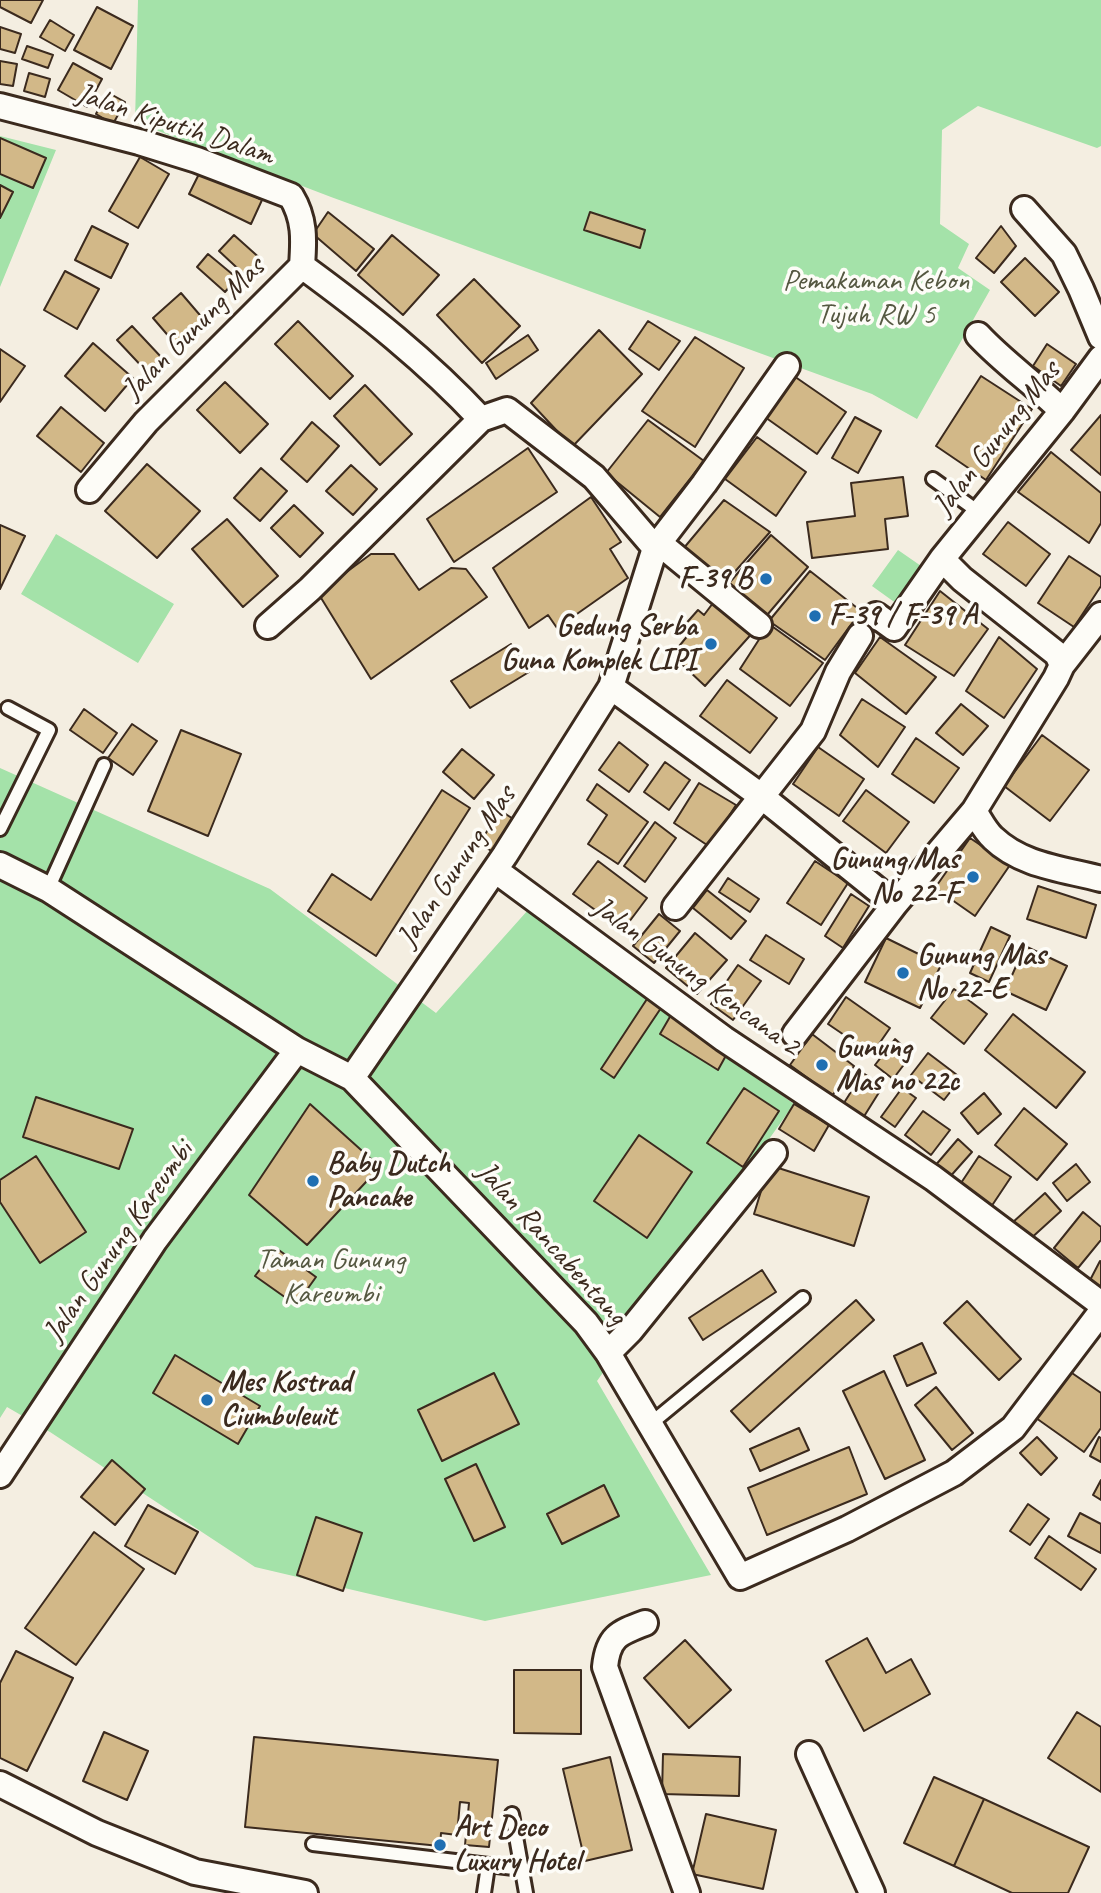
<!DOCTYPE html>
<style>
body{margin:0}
canvas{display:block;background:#f4eee1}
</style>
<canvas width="1101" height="1893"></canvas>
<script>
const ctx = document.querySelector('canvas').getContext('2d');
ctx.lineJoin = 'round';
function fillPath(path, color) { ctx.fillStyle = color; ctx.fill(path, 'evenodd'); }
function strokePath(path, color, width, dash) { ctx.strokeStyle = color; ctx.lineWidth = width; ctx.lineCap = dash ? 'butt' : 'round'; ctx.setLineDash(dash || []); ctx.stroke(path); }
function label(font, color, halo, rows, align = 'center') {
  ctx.font = font + ' Caveat,sans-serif'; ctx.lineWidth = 7; ctx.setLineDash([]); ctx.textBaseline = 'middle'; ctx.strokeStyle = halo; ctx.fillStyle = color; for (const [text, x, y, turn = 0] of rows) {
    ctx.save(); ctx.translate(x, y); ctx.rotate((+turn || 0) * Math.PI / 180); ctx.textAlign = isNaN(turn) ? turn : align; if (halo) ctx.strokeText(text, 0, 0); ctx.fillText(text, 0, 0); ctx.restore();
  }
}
fillPath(new Path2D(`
 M138 0H1101V146L1097 148 978 106 942 130 940 224 969 244 958 268 990 290 917 419 872 394 331 197 135 122Z
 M0 136 56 150 0 287Z
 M56 534 174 604 138 663 21 594Z
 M898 550 924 568 897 604 872 586Z
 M0 768 270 889 436 1013 528 910 794 1104 597 1381 711 1575 485 1621 255 1567 50 1432 7 1407 0 1418Z`), '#a4e2a9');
const building = new Path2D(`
 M0 0H43L31 23 0 7Z
 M97 7 133 26 111 69 74 50Z
 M50 20 74 35 65 51 40 37Z
 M0 27 21 34 15 53 0 49Z
 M27 46 53 55 48 68 22 59Z
 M0 61 17 64 13 86 0 84Z
 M73 63 102 79 87 107 58 90Z
 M29 73 50 79 45 97 24 91Z
 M107 92 125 102 113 124 96 114Z
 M0 138 46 158 33 188 0 174Z
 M140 157 169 174 138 228 109 211Z
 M201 170 262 200 251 224 189 194Z
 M0 185 13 192 0 218Z
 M328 212 374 249 356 271 313 234Z
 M590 212 645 230 640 248 584 230Z
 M92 226 128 244 111 278 75 260Z
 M1001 226 1016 246 994 273 976 258Z
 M234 235 263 261 248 278 219 251Z
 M392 235 439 275 403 315 358 275Z
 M208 254 237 278 225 292 197 267Z
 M1025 258 1059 292 1035 316 1001 282Z
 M65 271 99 289 77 329 44 310Z
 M474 279 520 326 482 363 437 315Z
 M181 293 205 321 177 346 153 318Z
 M298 321 353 376 330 399 275 344Z
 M648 321 680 341 659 370 629 349Z
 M132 326 162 358 147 372 117 340Z
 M599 330 642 374 572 447 531 403Z
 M528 335 538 350 496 379 486 363Z
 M695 337 744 368 695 447 642 411Z
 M93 343 133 378 105 411 65 376Z
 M1047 344 1076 364 1061 386 1033 366Z
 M0 349 25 366 0 402Z
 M791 374 846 412 817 454 762 415Z
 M981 376 1032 409 986 480 936 446Z
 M225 382 268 424 240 453 197 410Z
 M365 385 412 434 380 465 334 416Z
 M61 407 104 443 81 472 37 436Z
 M1101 415V475L1071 450Z
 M855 417 881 431 858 473 832 458Z
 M648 420 704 461 660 517 606 473Z
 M312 422 339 446 307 482 281 459Z
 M757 437 806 472 776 516 725 479Z
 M528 448 557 492 454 562 427 519Z
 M1051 452 1101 493V523L1089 543 1018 492Z
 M147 464 200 511 157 558 105 511Z
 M351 465 377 489 353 515 326 491Z
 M261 468 287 491 260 521 234 498Z
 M903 477 908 516 885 519 888 549 812 558 807 522 855 516 851 483Z
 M591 497 621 542 610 549 628 578 557 628 548 615 529 628 493 568Z
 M724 500 770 532 724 584 683 549Z
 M294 505 323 533 300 557 271 528Z
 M227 519 278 576 243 607 192 549Z
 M1008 522 1050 554 1026 586 983 554Z
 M0 525 25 536 0 589Z
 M771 535 808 567 762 621 723 590Z
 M371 554H394L419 590 451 568 466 569 487 597 371 679 318 593Z
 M1069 556 1101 577V586L1074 627 1038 603Z
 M810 571 861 611 825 660 769 621Z
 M940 591 988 629 954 676 905 645Z
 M716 599 755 630 705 686 672 655 689 634 682 628 698 610 704 615Z
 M769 624 823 663 790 706 740 669Z
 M880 637 936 677 906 714 855 673Z
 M999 637 1037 669 1004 718 966 691Z
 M511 644 529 672 470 708 451 681Z
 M727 680 777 718 750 753 700 716Z
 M862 699 905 727 878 767 840 735Z
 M961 704 988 726 963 755 936 733Z
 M84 709 117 733 103 753 70 730Z
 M132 724 157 741 133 775 108 758Z
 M181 730 241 754 208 836 148 811Z
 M1042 735 1089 770 1050 821 1004 786Z
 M916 738 959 768 934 803 892 774Z
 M619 742 648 765 629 792 599 770Z
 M818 747 864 779 839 816 793 784Z
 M462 749 494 775 474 799 443 772Z
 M665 762 690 780 669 810 644 792Z
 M699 783 736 805 710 847 674 823Z
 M597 784 648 822 618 864 588 844 607 815 587 800Z
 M442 790 470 808 376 956 308 911 332 874 371 900Z
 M866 790 909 822 886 853 843 821Z
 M501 811 521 824 499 856 479 843Z
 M655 822 676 838 645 882 624 866Z
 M970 838 1010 865 975 916 935 888Z
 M598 861 647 898 623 930 573 894Z
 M815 861 848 883 821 925 787 903Z
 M728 878 759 899 750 912 719 892Z
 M1038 886 1096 905 1086 938 1027 919Z
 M707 890 746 921 731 939 693 908Z
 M851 894 869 906 843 948 825 936Z
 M659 914 680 931 654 963 633 946Z
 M991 927 1010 936 989 982 970 973Z
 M695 933 727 960 697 994 666 968Z
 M766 935 804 959 789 984 750 960Z
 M886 938 941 965 920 1008 865 982Z
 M1025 946 1067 966 1046 1010 1005 991Z
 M738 965 761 981 733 1020 711 1004Z
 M954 989 987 1014 964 1044 931 1018Z
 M846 997 890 1028 872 1054 828 1024Z
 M647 999 661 1008 614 1078 601 1069Z
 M1013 1014 1085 1072 1056 1108 985 1050Z
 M671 1015 729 1050 718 1070 660 1034Z
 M812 1034 854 1066 832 1096 790 1065Z
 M895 1039 912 1054 893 1079 875 1065Z
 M928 1053 961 1078 944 1100 911 1075Z
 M863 1073 883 1086 863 1118 842 1106Z
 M744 1088 779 1111 743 1167 707 1143Z
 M902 1088 916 1098 895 1127 881 1117Z
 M984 1093 1001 1114 978 1134 961 1113Z
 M36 1097 133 1129 119 1169 23 1137Z
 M310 1104 380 1167 307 1245 249 1195Z
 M794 1104 829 1125 814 1151 779 1129Z
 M1024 1108 1067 1144 1037 1180 995 1145Z
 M923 1111 950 1130 931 1155 905 1135Z
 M639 1135 692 1172 647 1238 594 1201Z
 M958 1139 972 1152 948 1179 934 1167Z
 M36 1156 86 1232 40 1263 0 1202V1180Z
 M979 1156 1011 1177 989 1210 957 1189Z
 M1076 1164 1090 1182 1067 1201 1053 1183Z
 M769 1165 869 1197 854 1246 754 1214Z
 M1045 1193 1061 1211 1028 1241 1012 1223Z
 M1083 1212 1101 1227V1240L1078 1268 1054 1248Z
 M276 1248 316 1277 296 1305 255 1276Z
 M1100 1261 1101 1262V1291L1088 1284Z
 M762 1270 776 1292 703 1340 689 1318Z
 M856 1300 874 1320 750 1432 731 1411Z
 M967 1301 1021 1359 999 1380 944 1323Z
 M922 1343 936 1373 907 1386 894 1356Z
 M175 1355 260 1406 238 1444 153 1393Z
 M884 1371 925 1460 885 1479 843 1391Z
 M1069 1371 1101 1393V1428L1084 1452 1036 1418Z
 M494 1373 519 1424 442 1461 418 1410Z
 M936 1387 973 1433 952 1450 915 1405Z
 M799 1428 809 1450 760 1471 750 1449Z
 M1037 1437 1057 1458 1041 1475 1020 1453Z
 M1099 1437 1101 1438V1462L1090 1456Z
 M849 1447 867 1494 767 1535 748 1488Z
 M112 1460 145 1489 115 1525 81 1497Z
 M476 1464 505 1527 474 1541 445 1479Z
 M1101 1480V1500L1093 1495Z
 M604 1485 619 1516 562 1544 547 1514Z
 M1028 1504 1049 1519 1030 1545 1010 1531Z
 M148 1505 198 1532 175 1574 125 1546Z
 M1080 1513 1101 1524V1553L1068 1536Z
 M316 1517 362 1533 343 1591 297 1575Z
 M94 1532 144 1569 76 1665 25 1628Z
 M1049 1536 1096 1569 1081 1590 1035 1558Z
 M867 1638 886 1673 911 1659 930 1694 864 1731 826 1661Z
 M685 1640 731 1690 689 1728 644 1678Z
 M16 1651 73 1678 27 1771 0 1758V1683Z
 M514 1670H581V1734L514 1733Z
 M1077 1712 1101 1727V1792L1048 1758Z
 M104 1732 148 1751 127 1800 83 1781Z
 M254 1737 498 1760 489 1847 465 1845 469 1803 460 1802 457 1835 441 1833 440 1846 245 1827Z
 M663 1754 740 1757 739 1796 662 1794Z
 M610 1757 632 1850 585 1861 563 1769Z
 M934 1777 984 1799 954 1866 904 1843Z
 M984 1799 1089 1847 1068 1893H1012L954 1866Z
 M706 1814 776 1830 763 1889 692 1874Z`);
fillPath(building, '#d2b888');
strokePath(building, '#3b2a1e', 2);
const lane = new Path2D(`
 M933 479 980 513
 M0 829 49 730 8 708
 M48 889 104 765
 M649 1425 803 1298
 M512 1814 526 1893
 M313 1844 522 1869
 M484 1893 488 1866`);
const street = new Path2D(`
 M0 106 139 142 197 160 291 196C305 219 304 239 302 266
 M1024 209 1064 254 1081 289 1101 337
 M978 335C1004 363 1035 384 1062 411
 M89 490 146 422 302 266C365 312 427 361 481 419
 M659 543 759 625
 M876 615 894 628 942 559
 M268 626 310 589 481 419 507 410 594 477 655 548
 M1062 665 1101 615
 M611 687 761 796 895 904 795 1034
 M974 811C980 820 985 831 993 838 1022 866 1064 869 1101 879
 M0 865 48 889 297 1050 352 1078 586 1323 608 1353 740 1577 847 1529 954 1473 1013 1428 1101 1312
 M495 870 724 1039 933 1178 1101 1304
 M895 904 974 811 1056 678 1062 665 1057 654 962 579 942 559 1062 411 1101 358
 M675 907 813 731 838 672 860 636
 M352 1078 505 855 611 687 655 548 704 484 787 366
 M608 1353 630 1331 774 1153
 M0 1475 155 1240 297 1050
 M645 1623C618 1633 608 1637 605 1667L687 1893
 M809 1754 872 1893
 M0 1784 97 1833 195 1872 305 1893`);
strokePath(lane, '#3b2a1e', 18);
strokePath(street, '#3b2a1e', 30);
strokePath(lane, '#fdfcf7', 12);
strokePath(street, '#fdfcf7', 24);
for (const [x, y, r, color] of [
 [766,579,7,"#1f6fb2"],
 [815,616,7,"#1f6fb2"],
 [711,644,7,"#1f6fb2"],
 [973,877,7,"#1f6fb2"],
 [903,973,7,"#1f6fb2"],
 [822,1065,7,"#1f6fb2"],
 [313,1181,7,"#1f6fb2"],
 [207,1400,7,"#1f6fb2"],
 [440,1845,7,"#1f6fb2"]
]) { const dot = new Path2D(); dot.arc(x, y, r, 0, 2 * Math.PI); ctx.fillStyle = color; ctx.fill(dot); strokePath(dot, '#fdfcf7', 2.5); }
label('30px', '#3b2a1e', '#fdfcf7', [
 ["Jalan Kiputih Dalam",175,125,18],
 ["Jalan Gunung Mas",194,329,-45],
 ["Jalan Gunung Mas",997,439,-52],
 ["Jalan Gunung Mas",457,867,-56],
 ["Jalan Gunung Kencana 2",696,977,36],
 ["Jalan Gunung Kareumbi",119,1242,-55],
 ["Jalan Rancabentang",551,1244,48]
]);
label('30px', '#555841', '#fdfcf7', [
 ["Pemakaman Kebon",876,281],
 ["Tujuh RW 5",876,315],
 ["Taman Gunung",331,1260],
 ["Kareumbi",331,1294]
]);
label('bold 30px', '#3b2a1e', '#fdfcf7', [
 ["F-39 B",752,579,"right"],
 ["F-39 / F-39 A",829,616],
 ["Gedung Serba",697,627,"right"],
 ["Guna Komplek LIPI",697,661,"right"],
 ["Gunung Mas",959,860,"right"],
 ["No 22-F",959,894,"right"],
 ["Gunung Mas",917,956],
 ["No 22-E",917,990],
 ["Gunung",836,1048],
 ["Mas no 22c",836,1082],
 ["Baby Dutch",327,1164],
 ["Pancake",327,1198],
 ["Mes Kostrad",221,1383],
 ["Ciumbuleuit",221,1417],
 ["Art Deco",454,1828],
 ["Luxury Hotel",454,1862]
], 'left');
</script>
